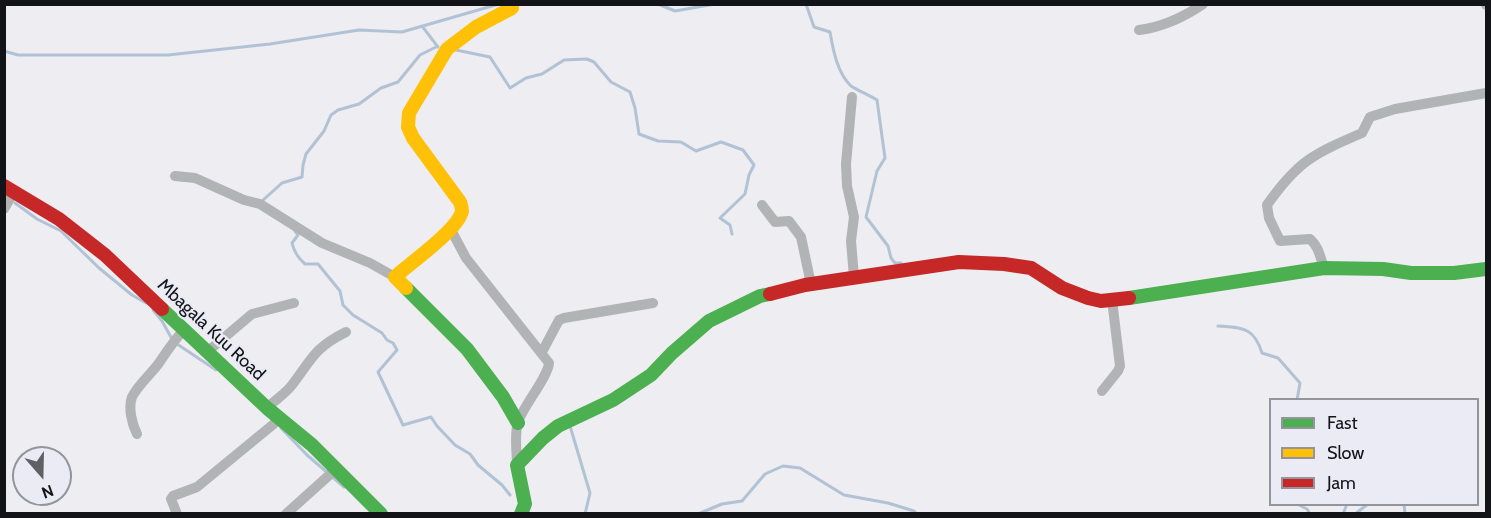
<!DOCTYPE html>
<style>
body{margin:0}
#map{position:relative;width:1491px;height:518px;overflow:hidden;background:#ededf2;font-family:Cabin,sans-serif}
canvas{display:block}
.frame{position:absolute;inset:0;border:6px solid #131417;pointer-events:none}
.legend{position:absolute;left:1269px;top:398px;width:210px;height:108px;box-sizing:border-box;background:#eaebf5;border:2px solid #94959c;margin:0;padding:8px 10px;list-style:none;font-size:18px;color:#131417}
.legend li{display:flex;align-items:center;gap:12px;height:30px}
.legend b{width:30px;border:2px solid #94959c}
.north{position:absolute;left:12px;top:446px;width:60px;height:60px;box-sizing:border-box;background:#eaebf5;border:2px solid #94959c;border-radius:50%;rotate:160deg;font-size:16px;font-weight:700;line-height:24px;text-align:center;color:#131417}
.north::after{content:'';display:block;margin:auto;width:21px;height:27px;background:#5f6064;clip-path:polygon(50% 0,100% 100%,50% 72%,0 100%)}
</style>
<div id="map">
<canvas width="1491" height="518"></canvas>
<div class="frame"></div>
<ul class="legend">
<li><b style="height:8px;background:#4caf50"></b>Fast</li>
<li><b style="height:8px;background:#ffc107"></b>Slow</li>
<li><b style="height:8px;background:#c62828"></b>Jam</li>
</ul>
<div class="north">N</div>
</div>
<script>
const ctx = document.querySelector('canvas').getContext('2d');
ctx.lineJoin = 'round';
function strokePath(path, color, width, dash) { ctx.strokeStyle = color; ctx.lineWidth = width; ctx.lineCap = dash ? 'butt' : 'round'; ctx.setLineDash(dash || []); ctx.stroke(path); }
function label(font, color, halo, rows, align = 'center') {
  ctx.font = font + ' Cabin,sans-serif'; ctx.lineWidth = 4.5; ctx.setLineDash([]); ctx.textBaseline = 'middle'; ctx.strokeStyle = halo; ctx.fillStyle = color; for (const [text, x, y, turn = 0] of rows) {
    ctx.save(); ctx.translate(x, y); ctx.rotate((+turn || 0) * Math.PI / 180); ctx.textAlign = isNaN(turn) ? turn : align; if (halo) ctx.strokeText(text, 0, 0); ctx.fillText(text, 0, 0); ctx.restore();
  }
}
strokePath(new Path2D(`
 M658 4 675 11 715 4
 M806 4 814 27 830 32C833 49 837 73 851 86 855 89 871 96 877 100L885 158 877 171 866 217 888 246 891 258 895 263H901
 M422 26 438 47
 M456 50 490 57 510 88 526 78 542 74 564 60 587 59 594 62 611 82 630 92 635 108 639 134 658 141 681 142 696 151 721 142 743 150 754 165 749 175 745 194 720 218 730 225 732 234
 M4 51 18 55H168L270 44 359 30 402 32 499 4
 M262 201 282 183 302 177 303 165 306 154 324 131 331 115 338 110 359 104 381 88 398 82 420 55 436 47
 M15 203 37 219 61 231 99 268 132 295 146 303
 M295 231 298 235 292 243C294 252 298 258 305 264H318L340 291 343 305 353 315 382 333 387 340 393 343 397 350 378 372 403 425 431 417 437 426 455 445 470 454 478 465 502 485 510 495
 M153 310 162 321 172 339
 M1218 326C1243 328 1254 327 1262 353L1278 358 1300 383 1297 400
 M177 344 216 370
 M570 426 590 493 585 514
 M281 428 307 455 344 487
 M1297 504 1307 509 1310 514
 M1404 504 1405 514
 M698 514 722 504 742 501 765 474 783 466 800 468 844 495 888 503 914 511 917 514
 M1343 514 1347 504
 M1355 514 1368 504`), '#b2c2d5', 3);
strokePath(new Path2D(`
 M1486 4V5
 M1139 30C1162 27 1184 17 1203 4
 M852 97 846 164 847 186 854 217 851 241 854 277
 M175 176 195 178 244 200 260 204 322 243 370 263 395 277
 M762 205 775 222 789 221 801 237 811 284
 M4 209 14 192
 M450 228 466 258 549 363C548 377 524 405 518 422 514 435 517 452 517 465
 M1324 268C1320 257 1319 247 1310 239L1280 241 1269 218 1267 205C1298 161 1313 154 1362 133L1370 117 1395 109 1486 93
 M207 352 252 314 294 303
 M542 352 559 320 564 318 653 303
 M1102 391 1118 371 1120 366 1112 300
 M267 408C275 400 285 394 292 385 312 359 314 348 346 332
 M137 434C132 424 128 408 132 397 138 385 151 374 159 363 167 351 174 340 184 330
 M177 514 171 499 173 496 197 487 281 418
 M286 514 336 469`), '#b2b3b4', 10);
strokePath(new Path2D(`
 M406 288 467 349 503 397 518 423
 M1129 298 1324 268 1383 269 1411 273H1454L1486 269
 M162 309 267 408 312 445 381 514
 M521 514 525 504 517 465 543 438 558 426 613 400 651 375 672 353 709 321 760 296 770 294`), '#4caf50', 14);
strokePath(new Path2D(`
 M406 288 395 277C410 263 458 230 462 211 462 207 461 205 460 202L413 138 408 127 409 113 447 49 476 27 512 8`), '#ffc107', 14);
strokePath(new Path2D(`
 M4 186 59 219 105 255 162 309
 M770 294 805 285 959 262 1004 264 1031 268 1062 288 1088 298 1101 301 1129 298`), '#c62828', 14);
label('18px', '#131417', '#eaebf5', [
 ["Mbagala Kuu Road",211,330,43]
]);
</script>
